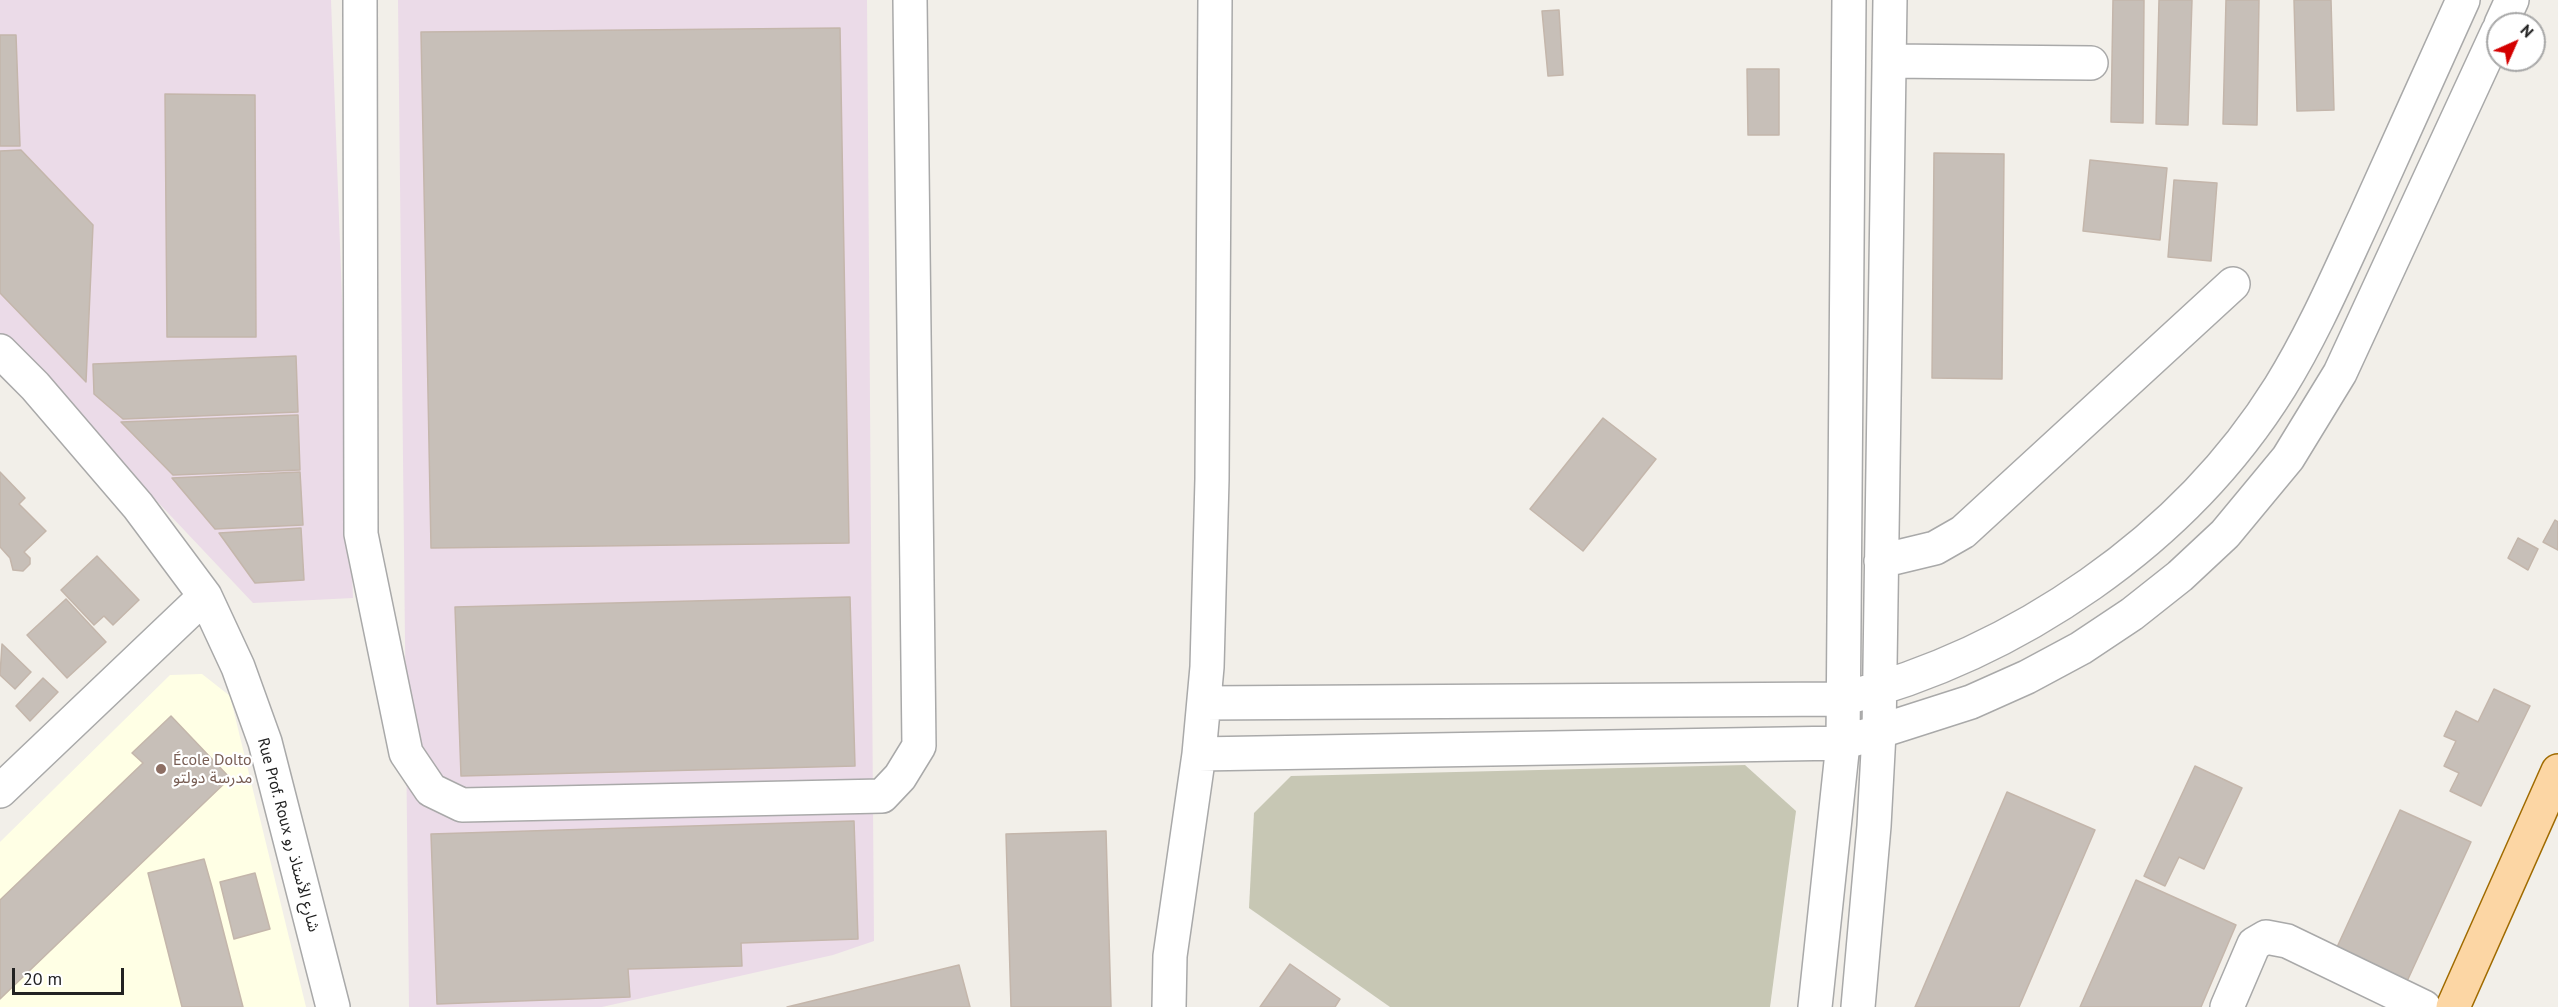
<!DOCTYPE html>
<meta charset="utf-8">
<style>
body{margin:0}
#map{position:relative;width:2558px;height:1007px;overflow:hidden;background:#f2efe9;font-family:"PT Sans",sans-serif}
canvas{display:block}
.north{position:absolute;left:2486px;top:12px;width:60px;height:60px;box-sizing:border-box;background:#fff;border:2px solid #a7a7a7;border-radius:50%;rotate:45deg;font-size:16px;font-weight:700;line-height:24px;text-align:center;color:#222}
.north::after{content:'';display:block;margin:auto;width:21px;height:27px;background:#d40000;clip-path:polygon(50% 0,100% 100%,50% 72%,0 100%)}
.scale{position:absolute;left:12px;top:968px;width:112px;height:27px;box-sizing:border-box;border:3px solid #222;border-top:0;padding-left:8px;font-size:18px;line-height:21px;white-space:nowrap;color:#222;-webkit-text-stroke:4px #fff;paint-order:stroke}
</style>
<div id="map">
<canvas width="2558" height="1007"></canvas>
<div class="north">N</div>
<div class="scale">20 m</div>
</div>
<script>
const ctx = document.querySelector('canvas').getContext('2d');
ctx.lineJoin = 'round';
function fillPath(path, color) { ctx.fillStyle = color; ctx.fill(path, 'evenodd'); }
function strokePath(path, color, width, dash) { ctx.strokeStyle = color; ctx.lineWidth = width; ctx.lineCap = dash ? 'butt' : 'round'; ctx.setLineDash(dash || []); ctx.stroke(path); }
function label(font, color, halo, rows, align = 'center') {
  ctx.font = font + ' "PT Sans","Noto Sans Arabic",sans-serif'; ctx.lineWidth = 4.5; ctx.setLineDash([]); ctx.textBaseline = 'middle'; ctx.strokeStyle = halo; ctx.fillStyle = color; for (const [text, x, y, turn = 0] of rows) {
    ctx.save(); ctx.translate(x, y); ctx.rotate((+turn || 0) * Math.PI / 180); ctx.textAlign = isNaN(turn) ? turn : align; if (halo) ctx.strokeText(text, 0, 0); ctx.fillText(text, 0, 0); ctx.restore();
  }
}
fillPath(new Path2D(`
 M0 0H331L353 598 253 603 0 335Z
 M398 0H867L874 941 833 955 602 1007H409Z`), '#ebdbe8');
fillPath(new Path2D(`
 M202 674 230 696 306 1007H0V842L170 675Z`), '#ffffe5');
fillPath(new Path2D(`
 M1745 765 1796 811 1770 1007H1390L1249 908 1254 813 1291 776Z`), '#c7c7b4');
const building = new Path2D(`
 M2113 0H2144L2143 123 2111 122Z
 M2159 0H2192L2188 125 2156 124Z
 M2226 0H2259L2257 125 2223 124Z
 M2294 0H2331L2334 110 2297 111Z
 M1559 10 1563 75 1548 76 1542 11Z
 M840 28 849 543 431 548 421 32Z
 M0 35H16L20 146H0Z
 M1747 69H1779V135H1748Z
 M165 94 255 95 256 337H167Z
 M21 150 93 225 86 382 0 293V151Z
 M1934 153 2004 154 2002 379 1932 378Z
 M2090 160 2167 168 2160 240 2083 231Z
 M2174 180 2217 183 2211 261 2168 257Z
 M296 356 298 412 123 419 94 394 93 364Z
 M298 415 300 470 173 475 121 422Z
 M1603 418 1656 459 1583 551 1530 509Z
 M0 472 25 498 19 504 46 531 24 552 30 558V564L23 571 13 570 10 558 0 547Z
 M300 472 303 525 215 529 172 478Z
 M2555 520 2558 522V550L2543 542Z
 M301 528 304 580 255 583 219 533Z
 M2518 538 2538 549 2528 570 2508 558Z
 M97 556 139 600 113 625 104 616 94 625 61 590Z
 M850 597 855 766 461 776 455 607Z
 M66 599 106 642 67 678 27 635Z
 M2 644 31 672 15 689 0 675Z
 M43 678 58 692 30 721 16 706Z
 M2494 689 2530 706 2481 806 2450 791 2459 773 2444 766 2456 741 2444 736 2456 711 2478 722Z
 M171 716 230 778 0 999V900L143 763 132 753Z
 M2195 766 2242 788 2204 869 2179 857 2165 886 2144 876Z
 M2007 792 2095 830 2019 1007H1915Z
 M2400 810 2471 842 2403 990 2332 958Z
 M854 821 858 939 741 943 742 966 628 969 630 997 437 1004 431 834Z
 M1106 831 1111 1007H1011L1006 834Z
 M204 859 212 887 243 1007H182L148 873Z
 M255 873 270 929 234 939 220 882Z
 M2136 880 2236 925 2201 1007H2080Z
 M1290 964 1340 999 1335 1007H1260Z
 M959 965 970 1007H787Z`);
fillPath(building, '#c7bfb8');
strokePath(building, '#c4b6ab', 1.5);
const minor = new Path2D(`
 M360 0 361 534 406 753 431 790 462 805 882 796 900 777 919 746 910 0
 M2501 24 2512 0
 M1889 61 2091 63
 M0 351 35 386 138 506 205 596 238 667 265 742 333 1007
 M1881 561 1935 548 1963 532 2233 284
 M1204 703 1842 699C2017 654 2184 541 2280 387 2314 332 2339 273 2366 215 2398 143 2431 72 2463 0
 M1199 754 1843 743 1971 702 2027 677 2081 648 2132 614 2180 576 2225 534 2288 458 2340 373 2498 31
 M0 791 205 596
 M1169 1007 1170 956 1199 754 1207 667 1212 479 1215 0
 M1815 1007 1843 743 1849 0
 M1858 1007 1874 826 1879 733 1890 0
 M2227 1007 2254 944 2266 937 2287 941 2424 1007`);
const major = new Path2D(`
 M2453 1007 2558 771`);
strokePath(minor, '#a9a9a9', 36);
strokePath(major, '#a06b00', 36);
strokePath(minor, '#fff', 33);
strokePath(major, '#fcd6a4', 33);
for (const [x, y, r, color] of [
 [161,769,6,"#8d6e63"]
]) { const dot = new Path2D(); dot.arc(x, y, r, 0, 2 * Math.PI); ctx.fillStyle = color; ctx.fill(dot); strokePath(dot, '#fff', 2); }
label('16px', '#785e54', '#fff', [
 ["École Dolto",173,760],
 ["مدرسة دولتو",173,778]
], 'left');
label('16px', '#222', '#fff', [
 ["Rue Prof. Roux شارع الأستاذ رو",288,835,75]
]);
</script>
